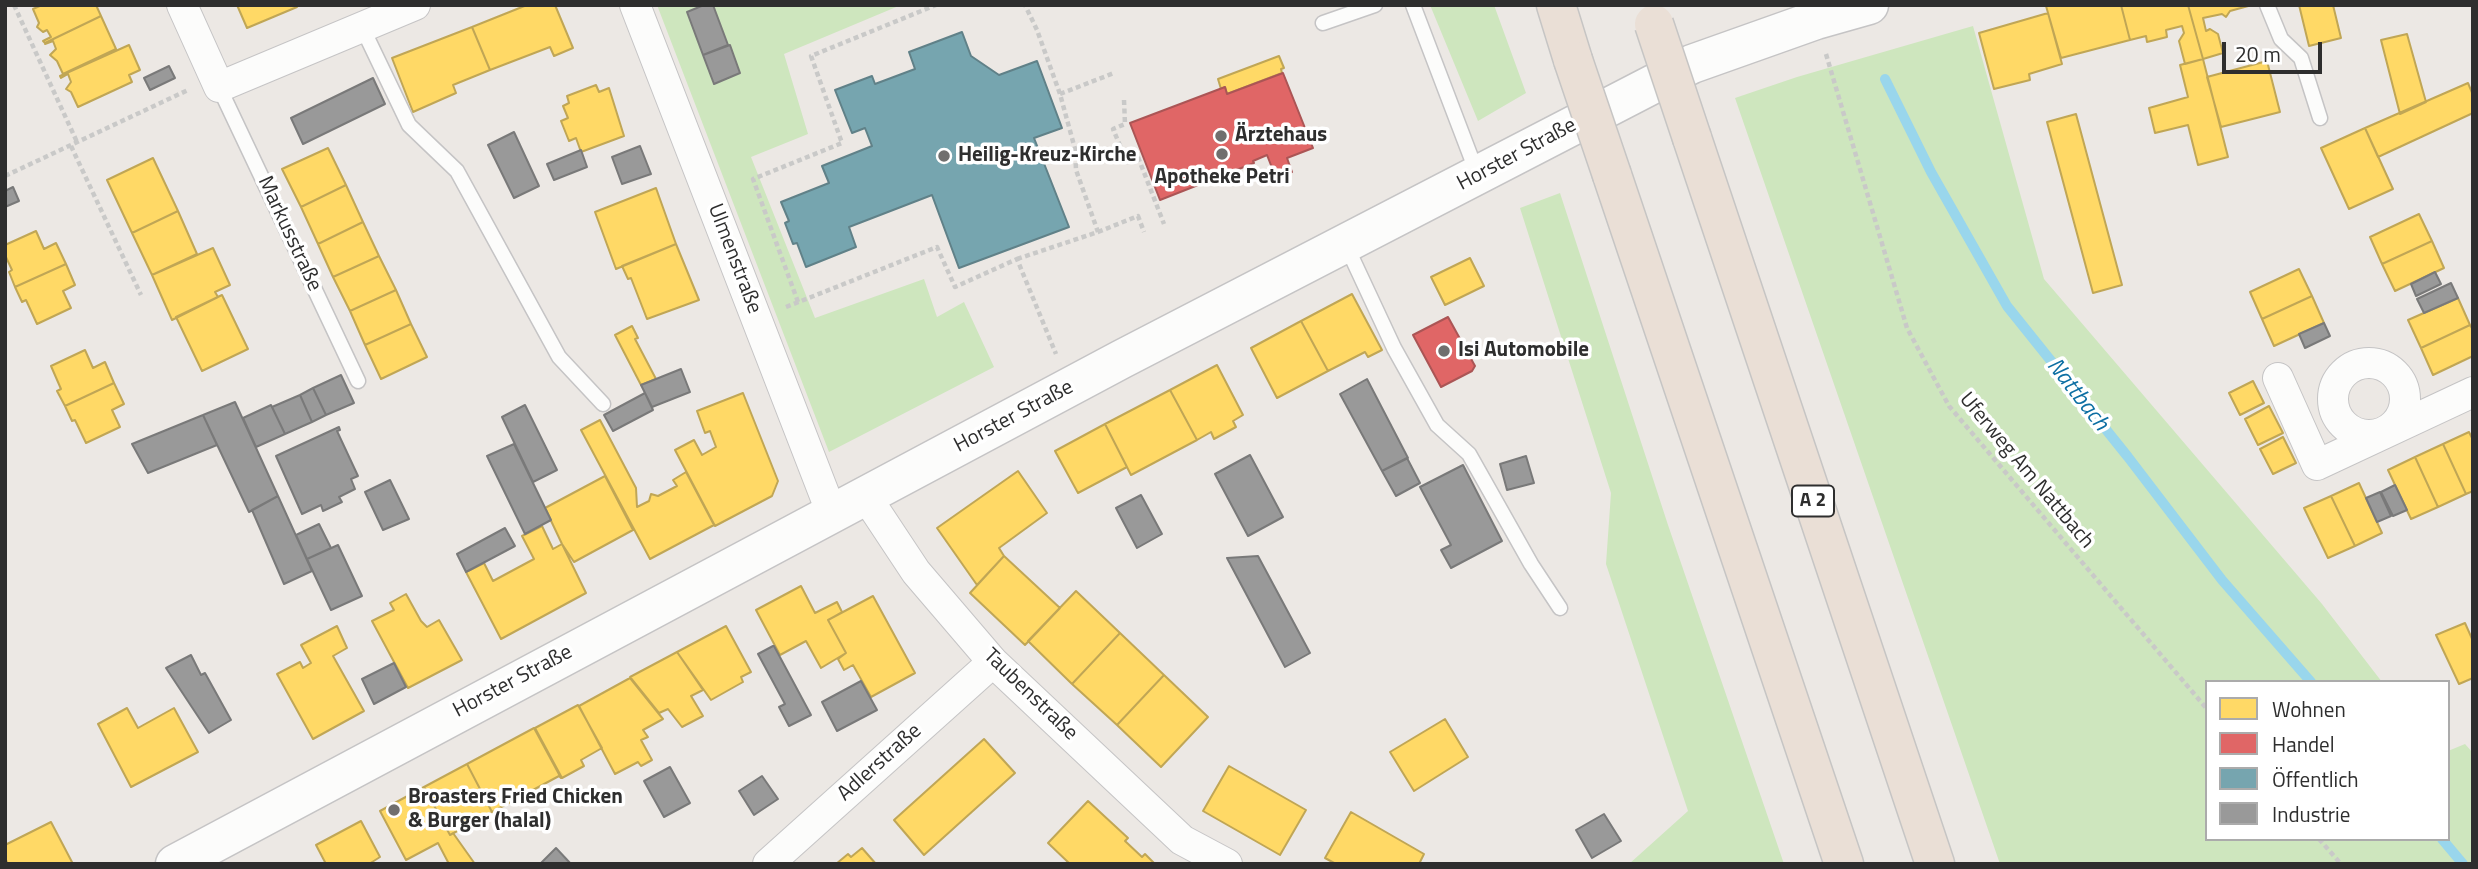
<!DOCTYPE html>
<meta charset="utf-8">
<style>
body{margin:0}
#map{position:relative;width:2478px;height:869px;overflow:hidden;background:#ece8e4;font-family:"Titillium Web",sans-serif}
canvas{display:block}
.frame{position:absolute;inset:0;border:7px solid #2e2e2e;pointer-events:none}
.legend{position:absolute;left:2205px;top:680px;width:245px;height:161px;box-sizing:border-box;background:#fff;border:2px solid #ababab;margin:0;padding:9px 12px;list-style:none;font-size:21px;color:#2e2e2e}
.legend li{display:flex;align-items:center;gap:14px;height:35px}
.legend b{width:35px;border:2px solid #ababab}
.scale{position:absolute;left:2222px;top:42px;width:100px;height:32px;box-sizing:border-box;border:4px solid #2e2e2e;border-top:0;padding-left:9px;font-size:21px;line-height:24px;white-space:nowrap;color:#2e2e2e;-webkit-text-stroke:5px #fff;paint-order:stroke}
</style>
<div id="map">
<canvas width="2478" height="869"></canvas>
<div class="frame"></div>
<ul class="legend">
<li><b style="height:19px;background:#ffd966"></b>Wohnen</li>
<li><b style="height:19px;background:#e06666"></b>Handel</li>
<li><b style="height:19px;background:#76a5af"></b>Öffentlich</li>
<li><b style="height:19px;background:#999"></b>Industrie</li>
</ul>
<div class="scale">20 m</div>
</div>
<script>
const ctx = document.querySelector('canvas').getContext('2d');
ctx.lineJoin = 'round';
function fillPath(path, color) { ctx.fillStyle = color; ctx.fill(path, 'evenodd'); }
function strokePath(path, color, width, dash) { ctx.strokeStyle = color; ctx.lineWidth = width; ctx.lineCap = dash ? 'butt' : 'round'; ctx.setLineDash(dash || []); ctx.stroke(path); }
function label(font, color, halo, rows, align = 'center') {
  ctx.font = font + ' "Titillium Web",sans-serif'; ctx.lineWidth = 7; ctx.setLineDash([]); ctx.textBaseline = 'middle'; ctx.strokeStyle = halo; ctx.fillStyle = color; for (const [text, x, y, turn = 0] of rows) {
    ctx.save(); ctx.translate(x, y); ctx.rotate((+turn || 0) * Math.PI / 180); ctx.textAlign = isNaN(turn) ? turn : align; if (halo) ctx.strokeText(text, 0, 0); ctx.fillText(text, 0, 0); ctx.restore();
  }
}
fillPath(new Path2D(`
 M657 5H901L784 54 808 134 751 157 815 318 924 279 937 317 964 302 994 367 829 452Z
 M1430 5H1494L1526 93 1478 121Z
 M1973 26 2044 279 2322 604 2382 682H2207V839H2448V751L2465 744 2473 753V864H2000L1735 98 1797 77Z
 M1560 193 1668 525 1784 864H1629L1688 811 1606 564 1611 493 1520 208Z`), '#cee6be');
const homes = new Path2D(`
 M42 5H96L101 16 45 43 43 41 51 37 47 30 43 32 37 27 39 23 33 9Z
 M237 5H296L297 7 247 28Z
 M527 5H555L573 48 554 56 550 47 490 70 472 27Z
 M2121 5 2130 40 2061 58 2046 6Z
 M2121 5H2188L2203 59 2185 64 2179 41 2184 33 2182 26 2166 30 2167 37 2147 42 2146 36 2130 40Z
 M2188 5H2252L2230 11 2226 17 2222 14 2203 18 2206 31 2210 29 2218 34 2223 53 2203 59Z
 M2299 5H2333L2341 38 2309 46Z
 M2048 13 2062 64 2029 74 2030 80 1994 89 1979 33Z
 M101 16 116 49 63 74 57 61 50 55 56 49 53 41 45 44V43Z
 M472 27 490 70 453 85 456 93 413 112 392 58Z
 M2407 34 2426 102 2400 114 2381 40Z
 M129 45 140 70 129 75 132 82 78 107 71 92 66 89 71 82 68 74 61 78 60 76Z
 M1279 56 1284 68 1281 69 1282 73 1227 94 1225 87 1221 89 1218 79Z
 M2203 59 2228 157 2198 165 2188 125 2155 133 2149 108 2188 97 2180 65Z
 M2267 61 2280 112 2221 127 2207 77Z
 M2468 83 2473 95V113L2378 157 2365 128Z
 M596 85 599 92 609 88 624 136 581 152 576 138 569 141 561 121 568 118 563 106 569 103 567 96Z
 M2076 114 2122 285 2093 293 2047 122Z
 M2365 128 2393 189 2349 209 2321 148Z
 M328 148 346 185 301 207 282 169Z
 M153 158 178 211 132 233 107 180Z
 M346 185 363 222 318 244 301 207Z
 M656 188 676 244 616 269 595 212Z
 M178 211 197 254 152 275 132 233Z
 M2419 214 2432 241 2382 264 2370 237Z
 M363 222 379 256 333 277 318 244Z
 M36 231 44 249 56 243 66 264 15 287 9 272 12 270 5 255V245Z
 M2432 241 2444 268 2395 291 2382 264Z
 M676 244 699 300 647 319 631 278 628 279 622 266Z
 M213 248 230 285 215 292 218 297 172 320 152 275Z
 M379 256 396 290 350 311 333 277Z
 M1470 258 1484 286 1445 305 1431 277Z
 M66 264 75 285 63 291 71 308 37 324 26 300 22 302 15 287Z
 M2299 269 2312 296 2262 319 2250 292Z
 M396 290 411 324 365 345 350 311Z
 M1352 294 1382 350 1368 357 1365 352 1328 371 1301 321Z
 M222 295 248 349 202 371 176 317Z
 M2312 296 2324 323 2274 346 2262 319Z
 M2458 298 2470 325 2421 348 2408 320Z
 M1301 321 1328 371 1277 398 1251 348Z
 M411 324 427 357 381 379 365 345Z
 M2470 325 2473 330V356L2433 375 2421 348Z
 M632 326 638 338 635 339 656 379 641 385 615 335Z
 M85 350 93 368 105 362 114 383 65 406 57 391 61 389 51 366Z
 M1217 365 1243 415 1233 421 1236 427 1214 439 1211 432 1197 440 1170 390Z
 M2253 381 2264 403 2240 415 2229 393Z
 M114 383 124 404 112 410 120 427 86 443 75 420 72 421 65 406Z
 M1170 390 1197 440 1131 475 1105 424Z
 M743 393 778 481 772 496 715 526 675 450 694 440 702 455 716 447 710 431 705 433 697 411Z
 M2269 406 2283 433 2258 445 2245 419Z
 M600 420 636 488 637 507 649 501 651 494 658 496 677 486 673 480 686 472 714 525 650 559 581 430Z
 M1105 424 1127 467 1078 493 1055 451Z
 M2469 432 2473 440V491L2466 494 2443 444Z
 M2283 437 2296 463 2273 474 2260 449Z
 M2443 444 2466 494 2438 507 2415 457Z
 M2415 457 2438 507 2411 519 2388 470Z
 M1018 471 1047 513 999 548 1004 556 977 585 937 528Z
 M605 476 633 530 574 562 562 544 545 508Z
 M2359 483 2382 533 2355 546 2331 496Z
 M2331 496 2355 546 2328 558 2304 508Z
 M542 526 553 549 562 544 586 593 501 639 466 572 484 563 493 581 534 559 522 536Z
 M1004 556 1060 608 1025 645 970 593Z
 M801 586 815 613 837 602 842 612 828 620 846 653 821 668 806 641 780 655 756 610Z
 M1076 591 1120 633 1072 684 1028 641Z
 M406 594 421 621 427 627 439 620 462 660 408 688 372 621 394 610 390 603Z
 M873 596 915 673 871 697 853 665 844 670 838 659 846 653 828 620Z
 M2465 623 2473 641V678L2459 684 2436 635Z
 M337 626 347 648 333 656 364 711 313 739 277 674 300 662 303 668 311 663 301 645Z
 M726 626 751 672 741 677 743 682 711 700 677 652Z
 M1120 633 1164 675 1117 725 1072 684Z
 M677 652 703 690 691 696 703 716 682 727 668 709 659 713 630 677Z
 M1164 675 1208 717 1161 767 1117 725Z
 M630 678 663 719 643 730 648 737 641 740 652 760 641 766 638 762 615 774 579 706Z
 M578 705 602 748 581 760 584 766 562 778 535 728Z
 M127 708 138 728 174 708 198 752 131 787 98 724Z
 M1445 719 1468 757 1414 791 1390 752Z
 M534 728 561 778 559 776 492 812 467 764Z
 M984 739 1015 773 924 855 894 820Z
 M467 764 492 812 450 835 424 787Z
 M1229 766 1306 810 1280 855 1203 811Z
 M424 787 450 835 453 833 475 864H449L438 843 406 860 380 811Z
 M1088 801 1128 838 1125 841 1142 857 1145 854 1155 864H1070L1048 843Z
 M1351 812 1424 854 1419 864H1336L1325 858Z
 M361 821 380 857 369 864H326L316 845Z
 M51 822 73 864H8L5 858V845Z
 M862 848 876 864H836L848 854 851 857Z`);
fillPath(homes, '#ffd966');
strokePath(homes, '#c0a655', 2);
const shops = new Path2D(`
 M1283 73 1313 148 1287 158 1292 172 1276 178 1267 155 1253 161 1254 163 1160 200 1130 123 1225 87 1227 94Z
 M1448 317 1475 366 1472 371 1441 387 1413 335Z`);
fillPath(shops, '#e06666');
strokePath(shops, '#ab5555', 2);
const public = new Path2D(`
 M962 32 971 56 999 75 1037 61 1062 128 1034 138 1069 227 959 268 932 195 849 227 856 247 806 267 797 243 793 244 785 223 789 221 781 202 829 183 822 166 872 146 865 128 852 133 835 90 872 76 875 84 915 69 909 52Z`);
fillPath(public, '#76a5af');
strokePath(public, '#608188', 2);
const industry = new Path2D(`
 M704 5H713L728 45 703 55 687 12Z
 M730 45 740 73 714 84 703 55Z
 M169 66 175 78 150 90 144 78Z
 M373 78 385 104 303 144 291 118Z
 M514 132 539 186 514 198 488 145Z
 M640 146 651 174 622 184 612 157Z
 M581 150 587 167 554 180 547 164Z
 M13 187 19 201 5 207V191Z
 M2435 272 2441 284 2416 296 2411 284Z
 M2451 283 2458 298 2424 313 2417 299Z
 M2324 323 2330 336 2305 348 2299 334Z
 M681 369 690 392 652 407 641 385Z
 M341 375 354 403 326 415 313 388Z
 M1367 379 1408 458 1382 471 1340 394Z
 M313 388 326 415 312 422 300 395Z
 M645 393 653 410 613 431 604 415Z
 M300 395 312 422 285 434 272 407Z
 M235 402 278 496 249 512 203 415Z
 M271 405 285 434 256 447 243 418Z
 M525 405 557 470 533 482 502 417Z
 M203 415 217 445 148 473 132 444Z
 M339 427 340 430 337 431 358 476 351 479 355 489 339 497 342 502 323 511 321 505 302 514 276 456Z
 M514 444 551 520 525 534 487 456Z
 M1250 455 1283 517 1248 536 1215 474Z
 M1526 456 1534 483 1507 490 1500 464Z
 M1407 458 1420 483 1396 496 1382 471Z
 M1463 465 1502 541 1451 568 1441 550 1451 545 1420 487Z
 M390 480 409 519 383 530 365 492Z
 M2395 485 2407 510 2393 516 2381 492Z
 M2380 492 2391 516 2377 522 2366 498Z
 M1141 495 1162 534 1137 548 1116 508Z
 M278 496 312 571 284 584 252 510Z
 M319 524 331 548 307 559 296 535Z
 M505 528 515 546 466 572 457 554Z
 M338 545 362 596 331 610 307 559Z
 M1258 556 1310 653 1285 667 1227 558Z
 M773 646H774L811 715 789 726 779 707 785 704 758 654Z
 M191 655 201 675 205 673 231 720 209 733 166 668Z
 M394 663 406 687 374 704 362 679Z
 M861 681 877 710 837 731 822 702Z
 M670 767 690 803 664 817 644 781Z
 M762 776 778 799 754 815 739 791Z
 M1604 814 1621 841 1592 858 1576 830Z
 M556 848 571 864H540Z`);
fillPath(industry, '#999');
strokePath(industry, '#797979', 2);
strokePath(new Path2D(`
 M1885 79 1931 172 2007 306 2128 457 2222 580 2311 682
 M2442 839 2463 864`), '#99d6ec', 10);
const lane = new Path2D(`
 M1413 5 1477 173
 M2267 5 2281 39 2301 58 2320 118
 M1323 23 1375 5
 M362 27 409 125 457 171 559 357 603 404
 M219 87 358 381
 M1346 245 1394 348 1437 425 1469 454 1531 564 1560 608`);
const street = new Path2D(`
 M182 5 219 87 415 5
 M635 5 832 514
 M2333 399a36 36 0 1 1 72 0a36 36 0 1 1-72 0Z
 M2278 378 2317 465 2473 392
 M865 495 916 572 993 662 1182 840 1227 864
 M768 864 993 662`);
const secondary = new Path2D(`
 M175 864 1122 359 1692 64 1816 20 1869 5`);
const highway = new Path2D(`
 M1556 5 1573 60
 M1692 138 1935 864
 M1612 175 1844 864`);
strokePath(lane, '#c5c4c5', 17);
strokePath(street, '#c5c4c5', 32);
strokePath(secondary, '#c5c4c5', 41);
strokePath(highway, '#c6c5c4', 41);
strokePath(new Path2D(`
 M14 5 77 142
 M1826 54 1907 328 1949 406 2207 709
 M1060 94 1114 73
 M1124 100 1125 124 1113 129 1127 162 1138 157 1164 224
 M71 146 141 295
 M5 176 188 90
 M1098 232 1138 216 1144 232
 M1017 259 1098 232 1076 170 1075 149 1060 94 1037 30 1025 5
 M798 302 753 179 842 143 811 56 936 5
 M786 307 937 247 955 287 1017 259 1056 354
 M2319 839 2341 864`), '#c9c9c8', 4.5, [5, 3.5]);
strokePath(lane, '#fcfcfb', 14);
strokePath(street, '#fcfcfb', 30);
strokePath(secondary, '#fcfcfb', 38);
strokePath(highway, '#eadfd6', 38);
const highwayBridge = new Path2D(`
 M1654 24 1692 138
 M1573 60 1612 175`);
strokePath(highwayBridge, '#c6c5c4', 41, []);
strokePath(highwayBridge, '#eadfd6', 38);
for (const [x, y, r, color] of [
 [1221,136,7,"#706f6e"],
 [1222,154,7,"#706f6e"],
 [944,156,7,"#706f6e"],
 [1444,351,7,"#706f6e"],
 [394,810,7,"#706f6e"]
]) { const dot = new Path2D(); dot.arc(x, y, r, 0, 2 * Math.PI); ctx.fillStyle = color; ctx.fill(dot); strokePath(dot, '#fff', 2.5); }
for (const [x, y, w] of [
 [1813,501,42]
]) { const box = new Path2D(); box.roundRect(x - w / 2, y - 15.5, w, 31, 5); ctx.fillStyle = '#fff'; ctx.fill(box); strokePath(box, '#2e2e2e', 2); }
label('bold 19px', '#2e2e2e', null, [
 ["A 2",1813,501]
]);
label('bold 21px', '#2e2e2e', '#fff', [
 ["Ärztehaus",1235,136],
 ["Heilig-Kreuz-Kirche",958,156],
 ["Apotheke Petri",1222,178,"center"],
 ["Isi Automobile",1458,351],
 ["Broasters Fried Chicken",408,798],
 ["& Burger (halal)",408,822]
], 'left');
label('21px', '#2e2e2e', '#fff', [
 ["Horster Straße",1517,155,-28],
 ["Markusstraße",289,234,65],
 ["Ulmenstraße",734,259,69],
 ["Horster Straße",1014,417,-28],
 ["Uferweg Am Nattbach",2026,471,50],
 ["Horster Straße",513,682,-28],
 ["Taubenstraße",1030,695,44],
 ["Adlerstraße",880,763,-42]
]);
label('italic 23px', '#0d6fa3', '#fff', [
 ["Nattbach",2077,395,52]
]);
</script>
